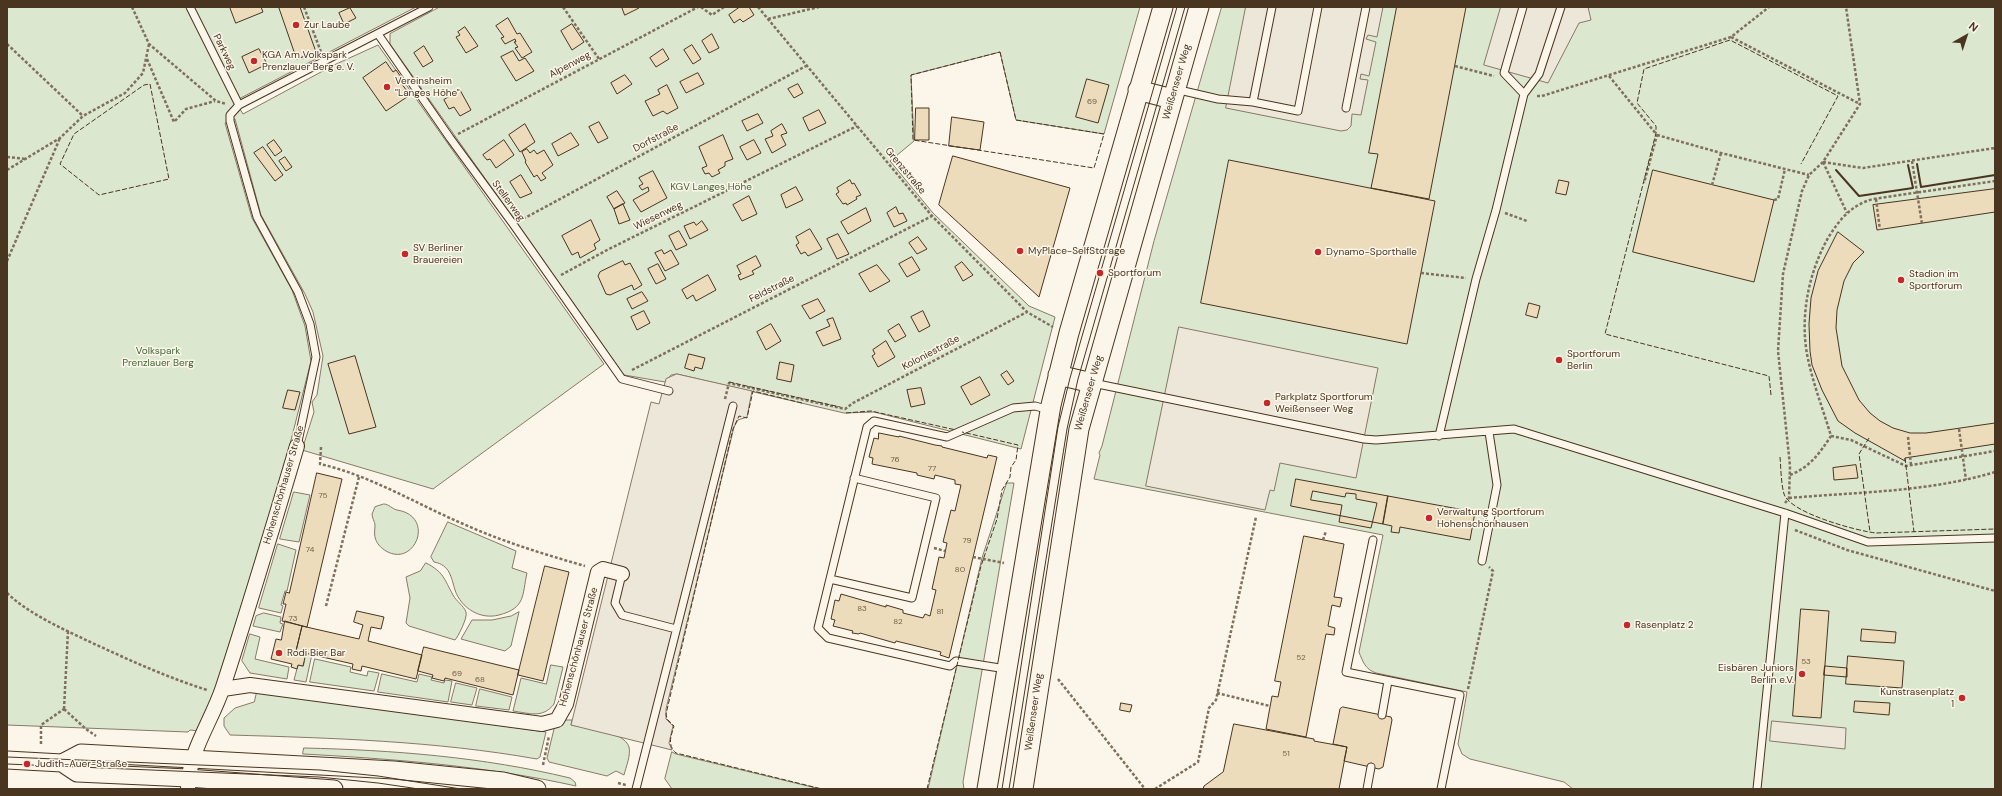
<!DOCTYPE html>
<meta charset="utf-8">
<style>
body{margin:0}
#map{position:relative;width:2002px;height:796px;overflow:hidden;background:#fbf6e9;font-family:"DM Sans",sans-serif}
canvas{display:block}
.frame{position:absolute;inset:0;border:8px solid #4a3520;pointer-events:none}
.north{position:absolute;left:1946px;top:16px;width:40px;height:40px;-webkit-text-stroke:3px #fbf6e9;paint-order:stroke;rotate:39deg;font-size:11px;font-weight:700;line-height:16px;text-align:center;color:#4a3520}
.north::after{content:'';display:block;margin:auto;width:14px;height:18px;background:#4a3520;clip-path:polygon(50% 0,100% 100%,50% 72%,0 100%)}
</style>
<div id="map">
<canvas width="2002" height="796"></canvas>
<div class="frame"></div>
<div class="north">N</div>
</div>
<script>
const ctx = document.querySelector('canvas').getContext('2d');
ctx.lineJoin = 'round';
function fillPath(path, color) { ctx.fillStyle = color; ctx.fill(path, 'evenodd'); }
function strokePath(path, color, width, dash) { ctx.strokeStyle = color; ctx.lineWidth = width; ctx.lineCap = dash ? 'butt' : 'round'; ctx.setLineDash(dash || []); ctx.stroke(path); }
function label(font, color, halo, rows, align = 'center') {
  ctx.font = font + ' "DM Sans",sans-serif'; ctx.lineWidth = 3; ctx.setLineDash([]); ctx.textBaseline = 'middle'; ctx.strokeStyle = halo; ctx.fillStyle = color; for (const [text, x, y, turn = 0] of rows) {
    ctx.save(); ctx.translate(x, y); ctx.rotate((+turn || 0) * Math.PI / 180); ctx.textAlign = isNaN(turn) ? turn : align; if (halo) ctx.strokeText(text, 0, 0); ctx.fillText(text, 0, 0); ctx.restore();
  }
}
const green = new Path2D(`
 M7 7H416L235 101 243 114 334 65 378 45 604 364 433 489 302 450 314 412 312 402 317 395 323 356 313 312 305 294 261 215 235 119 225 123 252 218 292 290 305 326 311 361 286 460 251 576 214 692 199 731 190 730 188 732 7 725Z
 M440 7H1140L1104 134 1016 120 1000 52 911 75 914 141 890 161 933 213 1029 306 1055 317 1021 449 874 412 844 413 677 374 671 375 665 382 624 375 390 44V34Z
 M1222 7H1995V789H1573L1564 782 1470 759 1462 754 1458 744 1467 692 1376 673C1365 669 1363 662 1359 652L1383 535 1094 479 1100 455 1099 453 1102 446 1154 241Z
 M1007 483H1014L963 782 964 789H928L982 558Z
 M294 492 310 495 299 542 280 539Z
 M384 504C389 504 392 509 397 510 436 516 415 568 386 551 381 548 376 543 375 537 374 533 375 529 375 525 375 522 372 518 372 514L375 507Z
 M448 522 516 551 512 568 527 573C522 595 526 608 499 615 480 620 461 608 455 590 451 577 450 565 434 562L431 557Z
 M278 544 296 550 287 591H285L281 605 283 606 281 613 259 608Z
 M426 563C444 572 444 579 453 595 456 601 464 606 466 612 468 617 458 637 455 640L409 626 406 623 410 598 406 577 420 571Z
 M519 612 511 646 505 651 461 639 472 620H492L511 616Z
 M264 613 281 617 280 623 283 624 280 632 253 626 256 616Z
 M250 634 260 637 255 659 289 667 287 679 250 673 242 661Z
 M306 653 312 654 306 682 294 680 298 665 303 666Z
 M315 659 351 667 350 672 367 676 368 671 379 673 374 691 310 682Z
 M551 665 563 667 554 704C543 719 528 713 513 711L521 678 546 684Z
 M382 674 417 682 419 674 432 677 431 680 444 683 445 680 452 681 448 702 378 692Z
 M456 683 477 688 472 705 451 702Z
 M480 689 512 697 509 710 476 706Z
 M257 692 280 694 546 732 540 757 537 759C435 741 333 738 230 735L224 726V718L235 708 254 702Z
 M564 720H572L571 725C586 728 624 731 629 747 631 755 626 767 624 775L616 771 607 776 549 762 547 758 554 729Z
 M304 748C393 750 483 757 570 778L575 782 576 786C486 766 395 759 303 754Z
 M672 752 676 754 820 789H672L665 779Z`);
fillPath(green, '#dce7d0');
strokePath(green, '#887966', 1);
const parking = new Path2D(`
 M1246 7H1383L1377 37 1368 35 1366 39 1376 42 1369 76 1361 74 1360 79 1368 80 1361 115 1352 114 1351 126 1347 130 1341 131 1226 108Z
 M1501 7H1588L1591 20 1579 23 1548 83 1484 65Z
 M1179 327 1378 368 1356 478 1280 463 1274 491 1270 490 1265 510 1146 486Z
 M677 374 752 391 747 417 738 420 734 427 666 709V719L673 726 669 743 672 750 571 725 651 402 659 404 666 379Z
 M1772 721 1846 728 1845 749 1770 741Z`);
fillPath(parking, '#ede7d9');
strokePath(parking, '#887966', 1);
const building = new Path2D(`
 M230 7H261L263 12 236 23Z
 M279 7H300L316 52 297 59Z
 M622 7H639V8L625 15Z
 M740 7H749L754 15 743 22 740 19 734 23 729 15Z
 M1397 7H1466L1429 199 1371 188 1378 154 1369 153Z
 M350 8 356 18 344 24 339 13Z
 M508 18 517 34 520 33 532 52 522 58 515 48 518 47 514 42H516L515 39 505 44 501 38 504 37 496 26Z
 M572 24 584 42 572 50 561 31Z
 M465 27 478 46 466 53 456 37 460 35 458 32Z
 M712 34 719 48 709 53 702 41Z
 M692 45 701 59 693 64 684 50Z
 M424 46 433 61 423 67 414 53Z
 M259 49 267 64 249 73 242 57Z
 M663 49 669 59 656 67 650 58Z
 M513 51 519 61 525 58 534 71 516 81 501 57Z
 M386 62 393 72 396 70 401 77 398 79 410 95 386 111 363 78Z
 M698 73 704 84 686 93 680 82Z
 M625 75 632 84 617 94 611 83Z
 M1087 79 1109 85 1098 123 1076 117Z
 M798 84 803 93 794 98 788 89Z
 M667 85 678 108 667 114 663 111 653 116 645 101 660 94 658 90Z
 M460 90 471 110 460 116 454 107 449 109 444 100Z
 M916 108H929V140H915Z
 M819 110 826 123 809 131 803 118Z
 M758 114 763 123 747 131 742 121Z
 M952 117 984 122 980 150 949 146Z
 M599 122 608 138 598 143 589 127Z
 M525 124 535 142 520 152 509 135Z
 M782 124 787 133 781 135 786 145 772 153 765 139 773 136 771 131Z
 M571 133 579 145 558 156 552 144Z
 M723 135 733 159 725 162V166L718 170 720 173 712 177 709 173 705 174 702 168 707 166 699 147Z
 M274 140 282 151 275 156 267 145Z
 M504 140 514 155 496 168 490 159 487 160 483 155Z
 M754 140 761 153 747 160 740 147Z
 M263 147 283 175 275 181 254 153Z
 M527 149 530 153 534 150 537 154 544 150 553 165 542 173 546 178 541 181 537 175 534 177 525 162 526 161 522 152Z
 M953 156 1070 188 1039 297 939 205Z
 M285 157 292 167 286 171 279 161Z
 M1229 160 1435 201 1407 344 1201 303Z
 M1653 170 1774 200 1754 282 1633 252Z
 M653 171 667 198 641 212 633 200 649 191 648 187 642 190 639 186 643 184 639 178Z
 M521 175 532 193 520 198 510 182Z
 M850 180 852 184 854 183 861 195 856 197 857 199 847 205 846 203 843 204 836 194 839 192 837 188Z
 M1559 180 1569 182 1566 195 1556 193Z
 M796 187 803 200 786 208 781 195Z
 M1995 189V212L1877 230 1873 205Z
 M617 191 625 203 614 209 607 197Z
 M749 196 757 214 742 221 733 205Z
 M623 204 630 220 619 224 614 209Z
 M896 207 899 214 903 213 907 221 894 227 887 213Z
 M866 208 871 221 848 234 841 222Z
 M591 220 600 240 594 244 596 249 580 258 578 252 572 255 562 236Z
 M702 221 708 230 690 239 684 226 694 222 696 225Z
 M810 229 822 249 808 256 805 252 801 254 796 245 799 243 796 237Z
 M679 231 687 245 676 250 669 236Z
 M1838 232 1864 252 1853 263 1844 281 1837 310 1836 328 1842 366 1859 400 1870 413 1880 421 1893 428 1910 433H1926L1995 423V444L1905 458V461L1855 433 1838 421 1822 390 1812 365 1810 351 1809 324 1811 298 1818 271Z
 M838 234 849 254 837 259 827 239Z
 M918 237 927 249 917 254 909 243Z
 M662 250 664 254 671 250 679 264 665 271 655 253Z
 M756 256 761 266 752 271 754 274 740 280 738 275 741 274 737 266Z
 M912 257 920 270 907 277 899 264Z
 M623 261 625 265 630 263 642 285 634 290 632 285 610 295 606 294 598 276 600 272Z
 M962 262 973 275 963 281 955 267Z
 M658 264 666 279 656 284 648 269Z
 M877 265 890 281 870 292 859 274Z
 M708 275 716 290 696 301 693 295 687 299 682 290Z
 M642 292 648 301 632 309 627 299Z
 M818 299 825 311 810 319 802 306Z
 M1529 303 1540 306 1537 318 1526 315Z
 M644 311 650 323 637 330 631 317Z
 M923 311 930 326 919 332 911 317Z
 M833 318 841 339 823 346 816 332 830 326 827 320Z
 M771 324 781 341 766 350 757 332Z
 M899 324 906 336 895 342 888 331Z
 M886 341 895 357 878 367 872 356 875 354 873 350Z
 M689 354 705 358 702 369 695 367 694 371 685 368Z
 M355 356 376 427 349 434 328 364Z
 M780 362 794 365 791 382 777 379Z
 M1007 371 1014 381 1008 385 1001 375Z
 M980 377 990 395 971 405 961 387Z
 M921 388 925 404 911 407 907 390Z
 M288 390 300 392 295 410 283 408Z
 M879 433 899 437V436L935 445 942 446V447L987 458 988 455 997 457 949 658 940 655 941 652 896 641 895 643 860 633 859 634 852 633 853 631 833 626 835 620 831 619 835 600 839 601 841 594 886 607V605L903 610V613L923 618 925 614 930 616 936 590 932 589 939 557 944 558 947 543 943 542 951 510 955 511 961 485 955 484V480L935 475 934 479 917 475V473L872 464 873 458 869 457 874 438 878 439Z
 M1856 465 1858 478 1834 480 1833 468Z
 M317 473 342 479 307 627 282 621 286 604H283L286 592 289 593Z
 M1296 479 1388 496 1383 524 1291 506Z
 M1313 491 1345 497 1346 493 1356 494V499L1377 503 1371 528 1339 522 1342 505 1311 500Z
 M1388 496 1475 512 1470 540 1400 527 1399 533 1391 532 1392 526 1383 524Z
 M1304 536 1344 544 1334 597 1342 598 1340 607 1332 605 1328 626 1335 628 1334 635 1326 634 1306 737 1266 729 1272 696 1278 697 1281 682 1275 681Z
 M545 566 569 572 543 681 518 675Z
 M1801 609 1829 611 1821 718 1793 716Z
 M357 611 384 617 381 629 371 627 368 641 422 655 416 679 362 666 361 671 352 669 353 664 296 651 302 626 359 639 363 625 354 622Z
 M285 621 302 626 296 651 306 653 303 666 298 665 297 669 291 667 292 664 271 659 276 639 281 640Z
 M1862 629 1896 632 1895 643 1861 641Z
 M424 647 519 670 513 695 445 678 444 681 432 678 433 675 418 671Z
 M1848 656 1904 661 1902 688 1846 684Z
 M1825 666 1847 668V677L1824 675Z
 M1855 701 1890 703 1889 715 1854 712Z
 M1121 703 1132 705 1130 712 1120 710Z
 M1343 707 1391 717 1392 720 1383 767 1379 769 1344 761 1347 747 1333 744 1340 709Z
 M1234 724 1314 739V741L1347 747 1339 789H1203L1204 786 1223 772Z`);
fillPath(building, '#ecdcbc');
strokePath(building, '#4a3520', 1);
const service = new Path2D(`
 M190 7 239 105
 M1272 7 1253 102 1298 111 1318 7
 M1523 7 1504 73 1524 94
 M378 34 450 138 513 224 622 379 669 391
 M1175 89 1218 99 1253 102
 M1346 108 1366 7
 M1093 383 1364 439 1376 440 1514 429 1785 513 1868 542 1995 538
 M1439 436 1476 279 1496 210 1524 94 1539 74 1561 7
 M297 446 316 357 310 324 298 292 257 217 230 121V115L239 105 429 7
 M1373 540 1346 672 1460 695 1441 789
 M1482 561 1497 485 1489 432
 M622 574 615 603 622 615 676 629
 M830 579 912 598 936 498 854 478
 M1006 669 956 661 950 666 828 638 818 628 867 427 874 421 947 437 1013 408 1035 406 1050 410
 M1382 715 1388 681
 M636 789 733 406
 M1367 789 1371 767
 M1757 789 1785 513`);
const minor = new Path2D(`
 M223 689 250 685 542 724 557 720 566 704 598 572 603 569 622 574
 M188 789C188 752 212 721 223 687 249 607 273 527 297 446`);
const tertiary = new Path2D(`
 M7 760 62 763 81 753 394 770 503 781 537 789
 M62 763 77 773 188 778 334 789`);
const secondary = new Path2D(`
 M1138 90 1172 99
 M1058 375 1092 383
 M987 789 1051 405 1069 333 1163 7
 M1023 789 1079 429 1199 7`);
strokePath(service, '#4a3520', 9);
strokePath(minor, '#4a3520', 16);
strokePath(tertiary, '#4a3520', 19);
strokePath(secondary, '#4a3520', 21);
strokePath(new Path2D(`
 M132 7 149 44 216 101 226 104
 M304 7 321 52
 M563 7 599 59
 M701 7 712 15 724 7
 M758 7 932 216 1027 312 1053 327
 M768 19 819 7
 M1731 37 1860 104
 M7 44 83 116
 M147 59 174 122 186 109 215 101
 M1455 66 1494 76
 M1609 76 1657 135 1644 183
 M1537 96H1542L1731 37 1769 7
 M458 134 698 7
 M1657 135 1721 153 1809 175
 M7 157 26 159
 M1912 161 1922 224
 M1823 162 1863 168 1995 148
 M1823 162 1847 213
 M7 170 60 138 83 116 125 93 143 73 149 44
 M1712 185 1721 153
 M1876 199 1880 230
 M1774 200 1778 199 1785 169
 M1505 213 1527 221
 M523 219 806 66
 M7 261 60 138
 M1421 273 1466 278
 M561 275 609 249 857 126
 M632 370 932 216
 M725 399 729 383 845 409 853 403 1027 312
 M1959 429 1966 480
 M1831 436 1851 440 1906 466 1995 451
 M1908 437 1911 465
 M321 447 320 464C369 475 415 503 461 523 501 541 543 554 585 566
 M1790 475C1810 467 1819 454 1831 436 1823 409 1812 381 1807 354 1800 315 1809 272 1828 238 1839 220 1851 205 1873 199L1995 181
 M1789 498C1858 492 1929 492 1995 472
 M1785 503 1789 498 1790 466 1778 351 1783 274 1802 191 1809 175 1823 162 1860 104 1846 7
 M1795 530 1847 550 1995 591
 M1323 540 1326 531
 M934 548 945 551
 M973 557 1004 563
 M7 593C29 614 61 628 88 641 127 659 166 677 207 690
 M326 606 359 477
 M1058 679 1145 789
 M1468 689 1493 571 1489 567
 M1217 693 1270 706
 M64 709 68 631
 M64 709 86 729 96 736
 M41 744V725L64 709
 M543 765 549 736
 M618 783 626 785
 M1155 789 1198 762 1209 708 1216 700 1256 517`), '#7f6f5c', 2.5, [3, 2]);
strokePath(service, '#fbf6e9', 7);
strokePath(minor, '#fbf6e9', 14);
strokePath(tertiary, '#fbf6e9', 17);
strokePath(secondary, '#fbf6e9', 19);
strokePath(new Path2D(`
 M7 757 320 770 378 776 461 789
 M7 764 319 777 378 783 419 789
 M1002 789 1058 427 1070 378 1177 7
 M1009 789 1067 429 1078 379 1185 7`), '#4a3520', 1);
strokePath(new Path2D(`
 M1000 52 1016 120 1104 134 1094 168 913 140 911 75Z
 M150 84 169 179 99 195 60 164 74 134 144 85Z
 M729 382 840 407
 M1771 395 1769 376 1605 334 1656 133V126L1637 103 1644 69 1730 40 1838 96 1801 164
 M802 403 753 391 747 418 739 416 733 429 666 714 667 719 674 726C671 736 667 745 676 753L822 789
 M846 413 871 411 956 430
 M1869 438 1859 454 1870 532
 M1780 457C1781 469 1781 483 1784 494 1790 513 1857 531 1876 533L1995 529
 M1905 458 1914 532
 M927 789 981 566 997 519 1002 490 1010 477 1011 467 1016 460 1018 445 962 432`), '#4a3520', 1, [5, 2]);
strokePath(new Path2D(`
 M1917 164 1921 187 1995 175
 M1836 170 1859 196 1913 188 1908 165`), '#4a3520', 2);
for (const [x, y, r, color] of [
 [296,25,4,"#c62828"],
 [254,61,4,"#c62828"],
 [387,87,4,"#c62828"],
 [1020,251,4,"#c62828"],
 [1318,252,4,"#c62828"],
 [405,254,4,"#c62828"],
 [1100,273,4,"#c62828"],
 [1901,280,4,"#c62828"],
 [1559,360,4,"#c62828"],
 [1267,403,4,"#c62828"],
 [1429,518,4,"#c62828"],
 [1627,625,4,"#c62828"],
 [279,653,4,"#c62828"],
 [1802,674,4,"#c62828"],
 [1962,698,4,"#c62828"],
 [27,764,4,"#c62828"]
]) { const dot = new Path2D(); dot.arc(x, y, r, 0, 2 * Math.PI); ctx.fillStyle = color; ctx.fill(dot); strokePath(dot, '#fbf6e9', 1.5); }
label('8px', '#725f47', null, [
 ["69",1092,102],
 ["76",895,460],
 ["77",932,469],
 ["75",323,496],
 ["79",967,541],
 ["74",310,550],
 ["80",960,570],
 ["83",862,609],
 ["81",940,612],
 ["73",293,619],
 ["82",898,622],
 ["52",1301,658],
 ["53",1806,662],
 ["69",457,674],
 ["68",480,680],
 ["51",1286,754]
]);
label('10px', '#4a3520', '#fbf6e9', [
 ["Zur Laube",304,25],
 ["KGA Am Volkspark",262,55],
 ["Prenzlauer Berg e. V.",262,67],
 ["Vereinsheim",395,81],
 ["\"Langes Höhe\"",395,93],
 ["SV Berliner",413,248],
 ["Brauereien",413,260],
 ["MyPlace-SelfStorage",1028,251],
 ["Dynamo-Sporthalle",1326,252],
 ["Sportforum",1108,273],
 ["Stadion im",1909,274],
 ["Sportforum",1909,286],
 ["Sportforum",1567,354],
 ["Berlin",1567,366],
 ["Parkplatz Sportforum",1275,397],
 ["Weißenseer Weg",1275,409],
 ["Verwaltung Sportforum",1437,512],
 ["Hohenschönhausen",1437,524],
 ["Rasenplatz 2",1635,625],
 ["Rodi Bier Bar",287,653],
 ["Eisbären Juniors",1794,668,"right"],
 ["Berlin e.V.",1794,680,"right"],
 ["Kunstrasenplatz",1954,692,"right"],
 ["1",1954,704,"right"],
 ["Judith-Auer-Straße",35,764]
], 'left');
label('10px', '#4a3520', '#fbf6e9', [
 ["Parkweg",224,52,64],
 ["Alpenweg",570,65,-28],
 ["Weißenseer Weg",1177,82,-74],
 ["Dorfstraße",656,138,-28],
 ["Grenzstraße",905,171,50],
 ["Stellerweg",508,201,54],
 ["Wiesenweg",658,216,-26],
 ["Feldstraße",772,289,-27],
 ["Koloniestraße",931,353,-28],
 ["Weißenseer Weg",1089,393,-74],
 ["Hohenschönhauser Straße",284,485,-74],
 ["Hohenschönhauser Straße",579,647,-75],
 ["Weißenseer Weg",1034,712,-82]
]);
label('10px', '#436837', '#fbf6e9', [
 ["KGV Langes Höhe",711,187],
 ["Volkspark",158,351],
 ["Prenzlauer Berg",158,363]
]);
</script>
